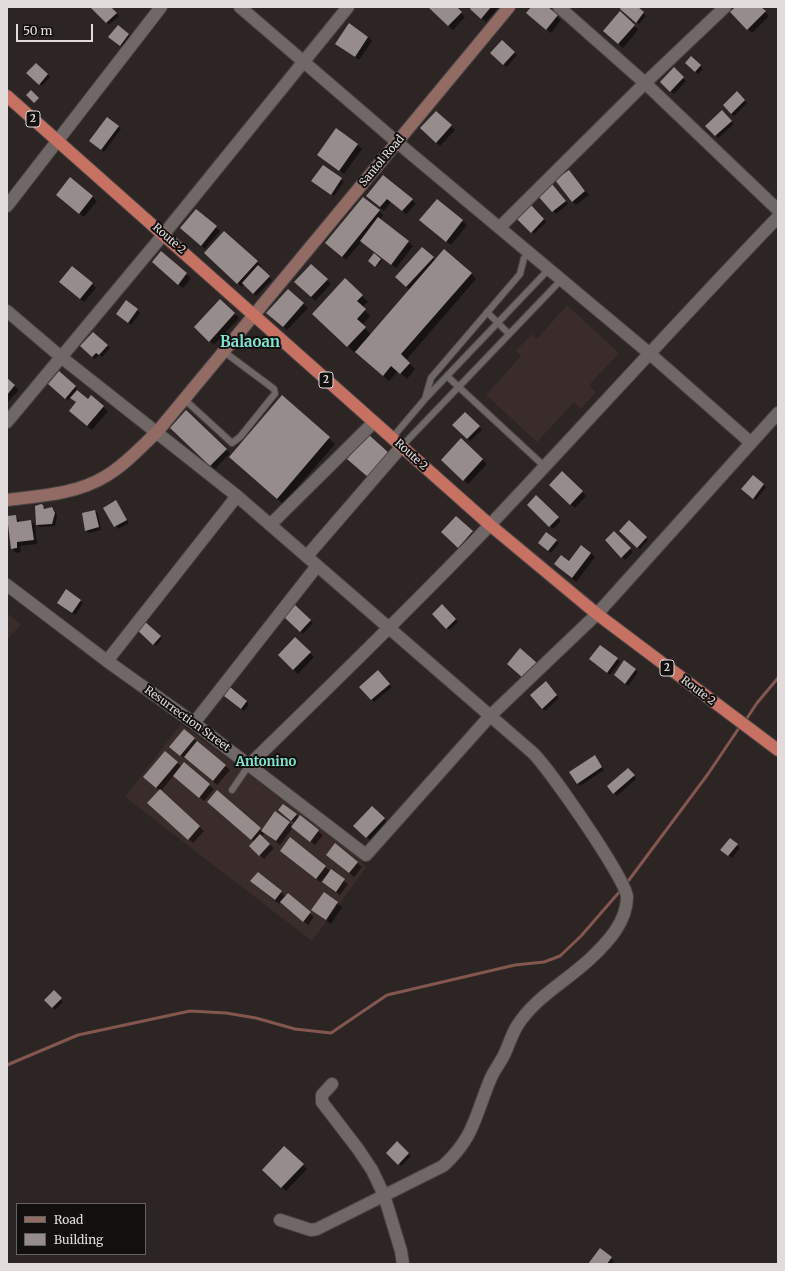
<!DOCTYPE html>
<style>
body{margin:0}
#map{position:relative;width:785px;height:1271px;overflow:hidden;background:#2c2524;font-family:Merriweather,serif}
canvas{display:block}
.frame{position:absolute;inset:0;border:8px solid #e1dcdb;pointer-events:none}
.legend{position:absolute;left:16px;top:1203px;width:130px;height:52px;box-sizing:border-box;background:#120f0f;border:1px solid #656161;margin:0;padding:5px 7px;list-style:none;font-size:12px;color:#e1dcdb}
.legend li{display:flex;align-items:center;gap:8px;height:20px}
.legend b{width:20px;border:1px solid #656161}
.scale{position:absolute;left:16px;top:24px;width:77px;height:18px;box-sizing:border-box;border:2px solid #e1dcdb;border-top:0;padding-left:5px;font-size:12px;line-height:14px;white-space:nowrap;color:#e1dcdb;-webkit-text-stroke:3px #120f0f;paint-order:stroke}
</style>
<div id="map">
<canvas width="785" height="1271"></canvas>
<div class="frame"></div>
<ul class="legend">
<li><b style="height:5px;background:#916b64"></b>Road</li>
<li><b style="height:11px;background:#958c8b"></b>Building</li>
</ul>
<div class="scale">50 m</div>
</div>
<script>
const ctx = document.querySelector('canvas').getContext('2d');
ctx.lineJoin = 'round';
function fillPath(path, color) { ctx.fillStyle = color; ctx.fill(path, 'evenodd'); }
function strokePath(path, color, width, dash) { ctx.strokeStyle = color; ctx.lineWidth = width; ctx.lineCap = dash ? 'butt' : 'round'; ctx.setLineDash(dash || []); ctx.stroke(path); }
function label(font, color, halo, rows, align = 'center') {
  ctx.font = font + ' Merriweather,serif'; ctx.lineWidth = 4; ctx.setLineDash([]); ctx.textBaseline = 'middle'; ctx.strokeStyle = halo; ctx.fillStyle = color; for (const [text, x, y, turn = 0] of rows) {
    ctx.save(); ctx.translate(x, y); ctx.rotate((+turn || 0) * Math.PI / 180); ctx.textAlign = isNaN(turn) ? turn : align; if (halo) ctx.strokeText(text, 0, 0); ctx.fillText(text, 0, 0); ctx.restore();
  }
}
fillPath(new Path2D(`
 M567 305 619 353 589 385 596 392 581 409 574 402 537 442 486 395 521 356 516 351 531 334 537 339Z
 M7 613 21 624 7 640Z
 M181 724 356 854 366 868 312 941 125 797Z`), '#3a2c2a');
fillPath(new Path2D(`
 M91 7H110L119 16 109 25Z
 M429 7H455L465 17 453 30Z
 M474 7H499L486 22 476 13Z
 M532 7H546L561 20 551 33 531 17Z
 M623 7H636L646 16 639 24 624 11Z
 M736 7H760L769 16 752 33 731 12Z
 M634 25 638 30 623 48 608 35Z
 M128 34 131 37 123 48 112 39Z
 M368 37 372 41 359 60 341 48Z
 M514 52 517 55 507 67 492 53Z
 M691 58 703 69 698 74 686 63Z
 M36 64 50 77 42 86 28 73Z
 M674 69 686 81 674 94 661 82Z
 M737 93 747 103 734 116 724 105Z
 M722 111 734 124 718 138 706 126Z
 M436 112 455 130 440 146 421 128Z
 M107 118 121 129 104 152 93 143Z
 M337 129 362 149 344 174 318 155Z
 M324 166 344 182 334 196 315 183Z
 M569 171 589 195 576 205 572 201Z
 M70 178 97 201 84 217 61 199Z
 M555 188 568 204 556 214 540 196Z
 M367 196 412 200 416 204 406 214 391 202 384 211Z
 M437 200 467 225 451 245 425 224Z
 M531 207 546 222 534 234 519 219Z
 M196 210 220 231 205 249 186 232Z
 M379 211 383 215 380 219 413 246 396 268 362 241 346 260 331 247Z
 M422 248 435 260 471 273 476 279 406 360 415 369 407 379 398 371 389 381 355 350 354 352 313 314 345 280 368 302 362 307 370 316 362 325 371 335 410 290 400 281Z
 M161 252 191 278 183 288 157 266Z
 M374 254 382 261 376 267 369 261Z
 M209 257 257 262 261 266 259 268 272 280 256 296 244 284 242 287Z
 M311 265 331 284 315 301 296 282Z
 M92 284 96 288 84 302 65 286Z
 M288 290 308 308 287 330 271 317Z
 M220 300 239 318 214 345 195 327Z
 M126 301 140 313 131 325 119 316Z
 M93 333 110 348 102 357 99 355 95 359 81 346Z
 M7 379 19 390 7 403Z
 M75 386 77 389 76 390 88 401 91 397 108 411 92 430 74 415 77 403 71 397 68 400 52 387Z
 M282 397 335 444 283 504 236 462Z
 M186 412 230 453 215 469 171 428Z
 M465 413 482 430 470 441 454 425Z
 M461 440 487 464 468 484 442 460Z
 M562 473 586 496 575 508 550 485Z
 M753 476 766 487 756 500 745 492Z
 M536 497 561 521 553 529 528 505Z
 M116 502 129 523 118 529 105 508Z
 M43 506 46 509 52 508 55 511 57 516 55 526 40 527 37 525Z
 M95 511 98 514 101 530 89 533 86 531 83 514Z
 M16 516 20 522 31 521 35 525 37 544 20 546 21 552 16 553 12 548Z
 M456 517 476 536 463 551 446 536Z
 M629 522 648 540 640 549 620 531Z
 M614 532 633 552 625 560 606 541Z
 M556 541 559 543 551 553 542 546Z
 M591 553 595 557 576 582 555 564 569 563Z
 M80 601 83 603 75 615 61 605Z
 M442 605 458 622 449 630 433 614Z
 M295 606 313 623 303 634 285 617Z
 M143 621 162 639 156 646 137 628Z
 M295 638 314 657 298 674 279 655Z
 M600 646 620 662 610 675 593 662Z
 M635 670 638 672 628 686 618 678Z
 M378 672 392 687 374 702 361 687Z
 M548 685 559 698 545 711 542 708Z
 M228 698 246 701 249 704 244 711Z
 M194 739 230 770 217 785 186 758 185 759 175 751Z
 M595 757 604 770 580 786 578 783Z
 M177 763 182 767 184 764 214 789 204 801 174 775 161 791 204 831 193 843 153 807 160 791 149 781Z
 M628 769 636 779 617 796 608 786Z
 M217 792 262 831 289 823 293 826 295 823 284 814 296 815 323 835 315 845 293 827 280 845 265 833 261 837 274 848 264 859 250 846 254 842 212 806Z
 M372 807 388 823 371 841 355 826Z
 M730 839 740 848 732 858 724 852Z
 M335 845 362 867 354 877 332 859Z
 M285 855 325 867 348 884 340 895 323 882 327 877 326 876 320 882Z
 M256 885 281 892 286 897 288 895 314 917 308 925 281 901 279 904Z
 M324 894 342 907 331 924 313 910Z
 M54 992 63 1002 55 1010 46 1000Z
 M397 1142 411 1156 401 1166 387 1153Z
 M284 1148 307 1169 286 1191 264 1170Z
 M600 1249 614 1261 612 1264H589Z`), '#0007');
strokePath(new Path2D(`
 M745 721 757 703 778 678
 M626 884 708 774 741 725
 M7 1065 78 1035 190 1011 226 1013 256 1018 295 1029 331 1033 387 995 515 965 544 962 560 956 581 936 621 890`), '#83574f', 3);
fillPath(new Path2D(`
 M90 7H111L117 13 106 23Z
 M428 7H457L462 12 448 26Z
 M472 7H491L481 19 470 9Z
 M531 7H548L558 15 546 30 526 13Z
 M621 7H638L644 12 636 23 620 9Z
 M735 7H761L766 11 747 30 730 12Z
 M620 11 635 25 618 44 603 31Z
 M349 23 368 37 355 57 335 44Z
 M118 25 129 34 120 46 108 37Z
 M502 40 515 52 503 65 490 53Z
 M691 56 701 65 695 72 685 63Z
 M36 63 48 74 39 85 26 73Z
 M674 67 684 77 670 92 660 82Z
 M31 90 39 98 34 103 26 95Z
 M737 91 745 100 731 114 723 105Z
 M722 110 732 121 715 136 705 126Z
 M436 111 452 125 436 143 420 128Z
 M107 117 119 126 101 150 89 141Z
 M336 128 358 144 339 171 317 155Z
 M323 165 342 178 331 195 311 181Z
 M569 170 585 191 572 202 555 180Z
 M383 175 413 199 402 211 387 199 380 207 366 196Z
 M70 177 93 196 79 214 56 195Z
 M552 184 566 201 552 212 538 196Z
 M363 197 380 210 342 257 325 243Z
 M437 199 463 220 446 242 419 220Z
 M531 205 544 219 531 233 517 219Z
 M196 209 217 226 201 246 180 228Z
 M378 217 409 241 391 265 360 241Z
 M224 231 258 261 237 284 204 253Z
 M422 247 434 257 406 287 395 277Z
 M444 249 472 273 401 354 410 363 400 374 391 366 383 376 355 352Z
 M161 251 187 273 178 285 152 262Z
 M374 253 381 259 375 267 368 261Z
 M311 264 328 279 311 297 294 282Z
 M258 265 270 276 253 294 242 283Z
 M72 266 93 283 80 299 59 282Z
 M345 278 363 295 357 301 366 309 357 319 366 327 347 347 312 314Z
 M288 289 304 303 283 327 266 313Z
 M220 299 235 313 209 342 194 327Z
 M126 300 138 309 128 323 116 314Z
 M93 332 108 345 99 355 96 353 92 357 80 346Z
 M59 371 76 386 65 399 48 384Z
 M7 378 15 385 7 395Z
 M77 390 88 399 91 395 104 406 87 426 69 411 76 402 70 398Z
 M282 395 330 437 277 499 229 457Z
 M186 410 227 449 210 466 170 428Z
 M465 412 480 426 467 439 452 425Z
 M368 434 390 454 369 478 347 459Z
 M461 438 483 459 463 481 441 460Z
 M562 471 583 491 570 505 549 485Z
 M753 475 764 484 753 499 741 489Z
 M536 495 559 517 549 527 527 505Z
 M116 500 127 520 114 527 103 508Z
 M41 504 43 505 44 509 52 507 55 513 52 524 36 525 35 506Z
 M95 510 99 527 85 531 82 513Z
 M16 515 17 522 31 520 34 540 17 542V548L11 549 7 516Z
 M456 516 473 531 458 548 441 532Z
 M629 520 647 537 637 548 619 531Z
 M614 531 631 548 621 558 605 540Z
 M546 532 557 540 548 551 538 543Z
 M581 545 591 553 572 578 554 564 561 555 569 561Z
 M66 589 81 600 72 613 57 603Z
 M442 604 456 619 446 629 432 614Z
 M295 605 311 620 300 632 284 617Z
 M143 620 161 636 153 645 135 628Z
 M295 637 311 652 293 670 278 655Z
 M600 645 618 658 607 673 589 659Z
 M520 648 537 663 523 678 507 664Z
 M624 660 636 669 625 684 614 675Z
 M378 670 390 684 371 700 359 687Z
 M546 681 557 695 542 709 530 695Z
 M230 687 247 701 241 709 224 696Z
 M184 729 195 738 180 756 169 747Z
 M197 741 226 765 213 781 184 757Z
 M165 751 178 762 156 788 143 777Z
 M595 755 602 767 577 784 569 772Z
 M184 762 210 784 199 798 173 776Z
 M628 768 635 775 613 794 607 786Z
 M160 789 200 826 188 840 147 803Z
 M217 790 261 828 251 840 207 802Z
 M283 804 297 814 291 821 278 810Z
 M372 806 385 818 366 838 353 826Z
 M275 811 290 822 276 841 261 831Z
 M300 815 319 830 310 842 291 827Z
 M260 834 270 844 259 856 249 846Z
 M290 837 326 866 316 879 280 851Z
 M730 838 738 844 728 856 720 850Z
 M335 843 358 862 349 873 326 855Z
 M331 869 345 879 336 892 322 882Z
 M258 872 282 891 275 900 250 881Z
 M324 892 338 902 326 920 311 910Z
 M288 893 311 912 303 922 280 902Z
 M54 990 62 998 52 1008 44 1000Z
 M397 1141 409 1153 398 1165 386 1153Z
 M284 1146 304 1164 281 1188 262 1170Z
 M600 1248 612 1257 607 1264H588Z`), '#958c8b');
const service = new Path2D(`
 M487 312 509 334
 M448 377 544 466
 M184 399 232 443 240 437 273 396 275 394 274 389 223 351
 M425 399 431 378 520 274 524 258 530 253
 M392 438 425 399 549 269
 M402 446 562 279
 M232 790 249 765`);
const minor = new Path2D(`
 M240 7 398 143 649 353 750 442
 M725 7 645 83 778 210
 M7 206 161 7
 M500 227 645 83 559 7
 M7 311 61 357 237 496 533 753C550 770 626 879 627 897 627 922 607 943 591 958 567 981 535 997 517 1026 512 1034 509 1044 505 1053 501 1062 494 1070 490 1080 475 1116 474 1138 443 1166L317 1229 311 1230 280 1220
 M7 422 163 235 348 7
 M270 525 374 422
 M307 556 402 446
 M7 585 107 661 194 723 366 855 490 716 597 614 778 413
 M107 661 237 496
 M194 723 317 566
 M249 765C330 686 412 607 490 525 587 422 681 318 778 217
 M332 1084 322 1095V1102L358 1149 372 1170 384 1195 401 1251 403 1264`);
const secondary = new Path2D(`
 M7 500C40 496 77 494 106 476 125 465 141 447 157 432L509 7`);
const trunk = new Path2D(`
 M7 96 490 525 597 614 778 750`);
strokePath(service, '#494443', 8);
strokePath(minor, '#494443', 14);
strokePath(secondary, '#494443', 14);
strokePath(trunk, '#494443', 14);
strokePath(service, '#706866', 6);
strokePath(minor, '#706866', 12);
strokePath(secondary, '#916b64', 12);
strokePath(trunk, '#c77162', 12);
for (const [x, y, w] of [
 [33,119,14],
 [326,380,14],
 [667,668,14]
]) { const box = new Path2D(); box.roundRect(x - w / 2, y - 8, w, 16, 3); ctx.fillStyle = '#120f0f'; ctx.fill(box); strokePath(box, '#e1dcdb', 1); }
label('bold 10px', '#e1dcdb', null, [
 ["2",33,119],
 ["2",326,380],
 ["2",667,668]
]);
label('11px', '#e1dcdb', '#120f0f', [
 ["Santol Road",382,161,-50],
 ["Route 2",169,239,41],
 ["Route 2",411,455,42],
 ["Route 2",698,691,37],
 ["Resurrection Street",187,719,36]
]);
label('bold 13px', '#7fe5d3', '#120f0f', [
 ["Antonino",266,762]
]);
label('bold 15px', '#7fe5d3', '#120f0f', [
 ["Balaoan",250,343]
]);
</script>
